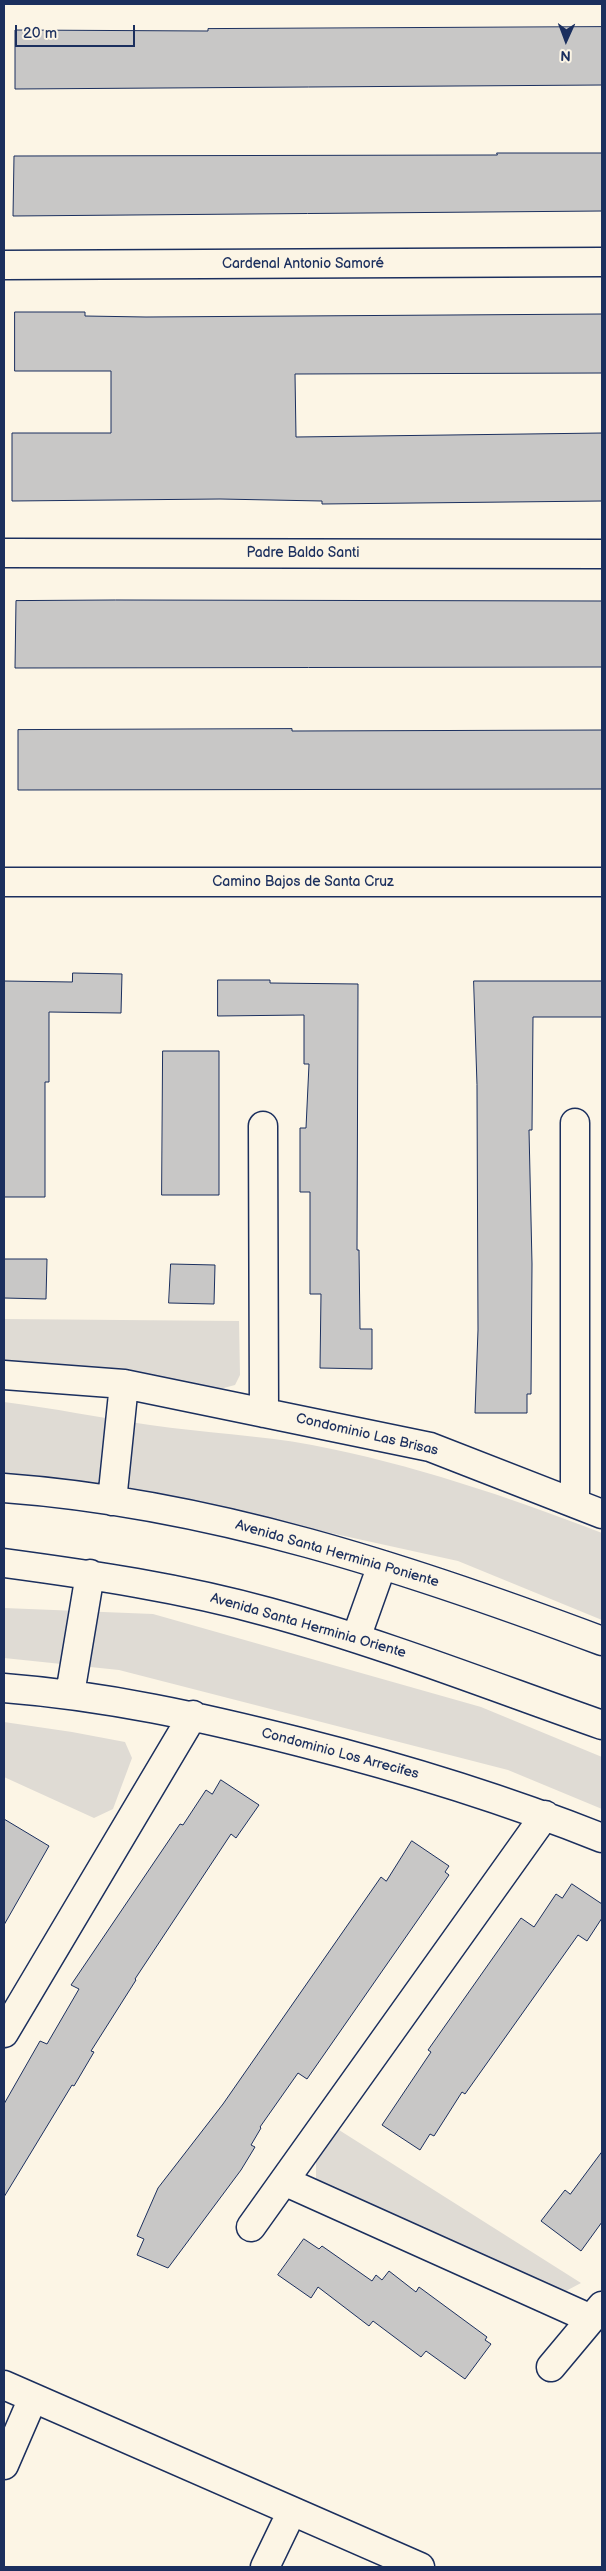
<!DOCTYPE html>
<meta charset="utf-8">
<style>
body{margin:0}
#map{position:relative;width:606px;height:2571px;overflow:hidden;background:#fcf5e5;font-family:"Balsamiq Sans",sans-serif}
canvas{display:block}
.frame{position:absolute;inset:0;border:5px solid #1b2f5e;pointer-events:none}
.north{position:absolute;left:541px;top:15px;width:50px;height:50px;-webkit-text-stroke:4px #fcf5e5;paint-order:stroke;rotate:182deg;font-size:14px;font-weight:700;line-height:20px;text-align:center;color:#1b2f5e}
.north::after{content:'';display:block;margin:auto;width:18px;height:22px;background:#1b2f5e;clip-path:polygon(50% 0,100% 100%,50% 72%,0 100%)}
.scale{position:absolute;left:15px;top:25px;width:120px;height:22px;box-sizing:border-box;border:2px solid #1b2f5e;border-top:0;padding-left:6px;font-size:15px;line-height:18px;white-space:nowrap;color:#1b2f5e;-webkit-text-stroke:4px #fcf5e5;paint-order:stroke}
</style>
<div id="map">
<canvas width="606" height="2571"></canvas>
<div class="frame"></div>
<div class="north">N</div>
<div class="scale">20 m</div>
</div>
<script>
const ctx = document.querySelector('canvas').getContext('2d');
ctx.lineJoin = 'round';
function fillPath(path, color) { ctx.fillStyle = color; ctx.fill(path, 'evenodd'); }
function strokePath(path, color, width, dash) { ctx.strokeStyle = color; ctx.lineWidth = width; ctx.lineCap = dash ? 'butt' : 'round'; ctx.setLineDash(dash || []); ctx.stroke(path); }
function label(font, color, halo, rows, align = 'center') {
  ctx.font = font + ' "Balsamiq Sans",sans-serif'; ctx.lineWidth = 4.5; ctx.setLineDash([]); ctx.textBaseline = 'middle'; ctx.strokeStyle = halo; ctx.fillStyle = color; for (const [text, x, y, turn = 0] of rows) {
    ctx.save(); ctx.translate(x, y); ctx.rotate((+turn || 0) * Math.PI / 180); ctx.textAlign = isNaN(turn) ? turn : align; if (halo) ctx.strokeText(text, 0, 0); ctx.fillText(text, 0, 0); ctx.restore();
  }
}
fillPath(new Path2D(`
 M4 1319 239 1321 240 1375 235 1385 220 1389 4 1366Z
 M4 1402C53 1408 101 1418 150 1425 204 1433 259 1435 312 1445 411 1464 509 1497 602 1533V1620L458 1561 135 1490 4 1476Z
 M4 1608 153 1614 481 1707 602 1757V1809L508 1770 119 1670 4 1658Z
 M4 1722 72 1732 125 1742 132 1758 113 1809 94 1818 4 1777Z
 M339 2130 581 2283 564 2292 316 2179V2157Z`), '#dfdbd4');
const building = new Path2D(`
 M602 27V85L15 89V30L208 31V29Z
 M497 153H602V211L13 216 14 156 497 155Z
 M15 312H85V316L146 317 602 314V373L295 374 296 437 602 433V501L322 504V501L220 499 12 501V433H111V371H15Z
 M116 600 602 601V667L15 668 16 601Z
 M292 729V731L602 730V789L18 790V730Z
 M73 973 122 974 121 1013 49 1012V1082H45V1197H4V981L72 982Z
 M218 980H270V983L358 984 357 1250H359L360 1329H372V1369L320 1368 321 1294H310V1192H300V1128H306L309 1064H304V1015L218 1016Z
 M474 981H602V1017H533L532 1130H529L532 1264 531 1394H527V1413H475L478 1330 477 1085Z
 M163 1051H219V1195H162Z
 M4 1259H47L46 1299 4 1298Z
 M171 1264 215 1265 214 1304 169 1303Z
 M221 1780 259 1805 236 1838 231 1834 135 1979 136 1980 91 2051 94 2052 74 2086 72 2085 4 2197V2104L40 2041 47 2044 79 1989 71 1985 180 1824 183 1825 206 1790 212 1794Z
 M4 1819 49 1846 4 1925Z
 M412 1841 449 1866 445 1872 449 1875 307 2079 298 2073 260 2127 261 2128 251 2145 255 2147 241 2170 168 2268 137 2255 144 2239 137 2236 158 2188 223 2104 381 1877 386 1881Z
 M572 1884 602 1904V1918L587 1941 578 1935 465 2094 462 2092 434 2136 430 2134 420 2150 382 2125 431 2052 428 2050 521 1918 534 1927 556 1894 562 1898Z
 M602 2152V2222L581 2251 541 2221 565 2190 570 2194Z
 M304 2239 319 2249 322 2246 372 2281 376 2275 382 2280 389 2271 416 2292 419 2287 487 2337 485 2340 491 2344 465 2379 426 2351 421 2357 373 2321 369 2326 318 2287 311 2298 278 2275Z`);
fillPath(building, '#c8c7c6');
strokePath(building, '#1b2f5e', 1);
const minor = new Path2D(`
 M4 265 602 262
 M4 553 602 554
 M4 882H602
 M575 1123V1503
 M263 1126 264 1413
 M4 1375 124 1384 430 1447 602 1514
 M4 1488C210 1503 410 1569 602 1641
 M112 1501 124 1384
 M4 1563C93 1575 181 1588 268 1612 382 1643 491 1686 602 1725
 M356 1638 382 1565
 M4 1688C107 1696 201 1717 300 1742 403 1768 504 1799 602 1838
 M70 1694 90 1574
 M4 2033 193 1715
 M284 2181 591 2319
 M251 2227 545 1815
 M551 2367 602 2306
 M4 2385 420 2567
 M4 2465 33 2398
 M265 2567 292 2511`);
strokePath(minor, '#1b2f5e', 31);
strokePath(minor, '#fcf5e5', 28);
label('14px', '#1b2f5e', '#fcf5e5', [
 ["Cardenal Antonio Samoré",303,264],
 ["Padre Baldo Santi",303,553],
 ["Camino Bajos de Santa Cruz",303,882],
 ["Condominio Las Brisas",367,1435,13],
 ["Avenida Santa Herminia Poniente",337,1554,16],
 ["Avenida Santa Herminia Oriente",308,1626,16],
 ["Condominio Los Arrecifes",340,1754,15]
]);
</script>
